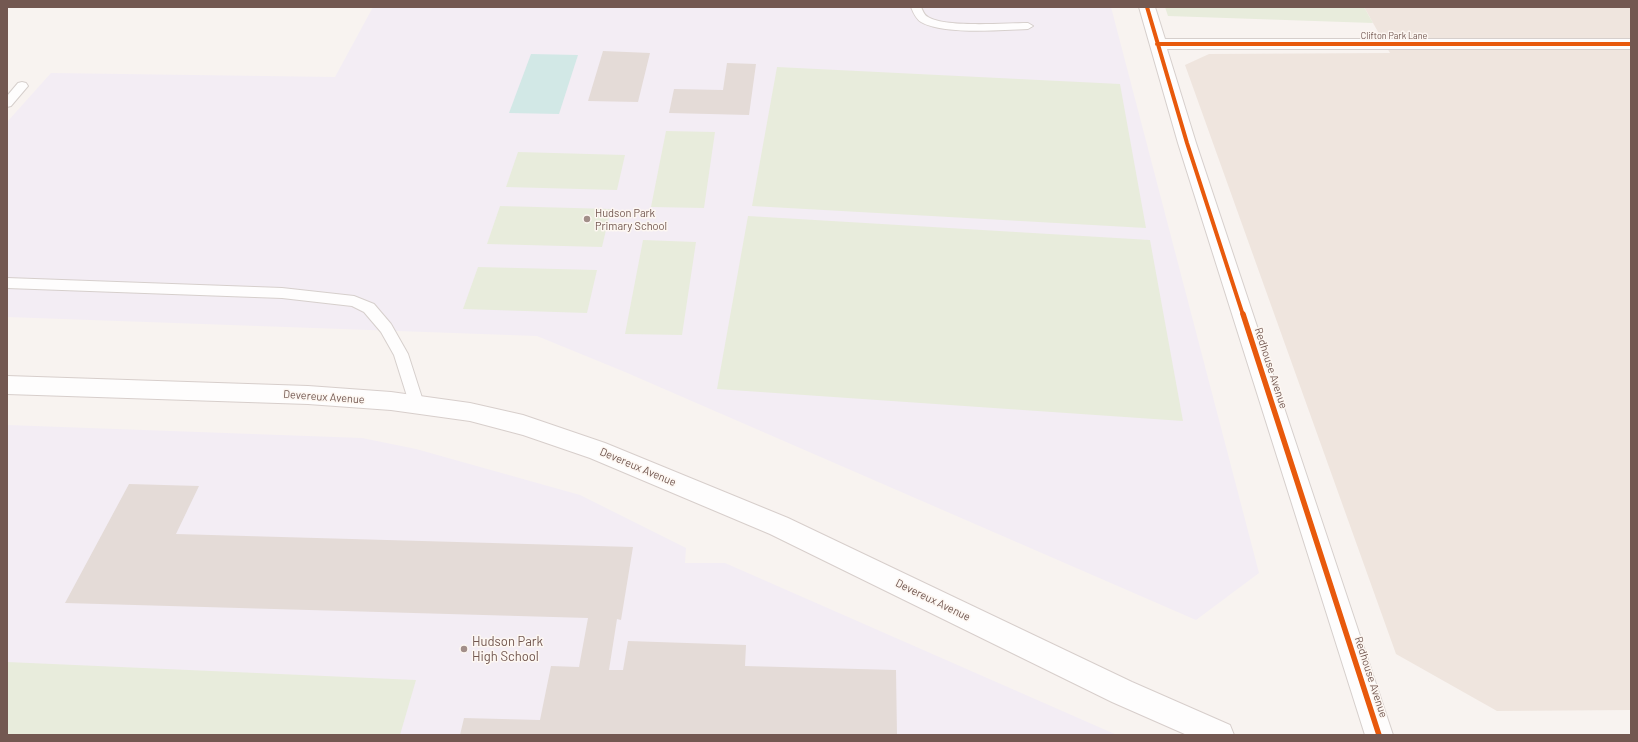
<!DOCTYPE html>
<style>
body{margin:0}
#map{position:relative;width:1638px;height:742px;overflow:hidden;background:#f8f3f0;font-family:Barlow,sans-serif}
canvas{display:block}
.frame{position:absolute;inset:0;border:8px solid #735851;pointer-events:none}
</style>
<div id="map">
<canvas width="1638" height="742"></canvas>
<div class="frame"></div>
</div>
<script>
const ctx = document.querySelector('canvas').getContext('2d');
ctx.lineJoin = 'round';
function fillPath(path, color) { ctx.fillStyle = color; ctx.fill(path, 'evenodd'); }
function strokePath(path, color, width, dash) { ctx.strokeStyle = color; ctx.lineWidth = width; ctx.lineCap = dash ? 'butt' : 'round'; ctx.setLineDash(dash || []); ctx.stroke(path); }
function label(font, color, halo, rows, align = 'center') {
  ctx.font = font + ' Barlow,sans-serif'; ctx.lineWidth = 3; ctx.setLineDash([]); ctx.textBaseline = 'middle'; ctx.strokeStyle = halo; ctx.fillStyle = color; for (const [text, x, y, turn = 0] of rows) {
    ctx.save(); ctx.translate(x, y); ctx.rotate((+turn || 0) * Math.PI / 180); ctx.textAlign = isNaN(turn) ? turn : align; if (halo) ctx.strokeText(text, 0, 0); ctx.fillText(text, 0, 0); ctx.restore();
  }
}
fillPath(new Path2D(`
 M1364 7H1631V710L1497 711 1396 654 1185 65 1209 54 1390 53Z`), '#efe5de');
fillPath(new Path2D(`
 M373 7H1111L1259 573 1196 620 625 372 537 336 7 317V122L51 73 335 77Z
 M7 425 362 438 416 449 580 495 686 548 685 563H725L1117 735H7Z`), '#f3edf4');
fillPath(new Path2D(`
 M1165 7H1364L1373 23 1168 16Z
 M777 67 1120 84 1146 228 752 206Z
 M666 131 715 132 704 208 651 207Z
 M518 152 625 155 617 190 506 187Z
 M500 206 611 209 602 247 487 244Z
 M748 216 1150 240 1183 421 717 389Z
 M643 240 696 242 682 335 625 334Z
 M478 267 597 270 587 313 463 309Z
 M7 662 416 680 400 735H7Z`), '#e8ecdc');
fillPath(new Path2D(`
 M531 54 578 55 559 114 509 113Z`), '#d2e8e6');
fillPath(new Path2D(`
 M603 51 650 53 638 102 588 101Z
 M727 63 756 64 749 115 669 113 674 89 723 90Z
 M129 484 199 486 176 534 633 547 621 620 617 619 609 670H623L628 641 746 645 745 666 896 670 897 735H460L464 718 540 720 551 666 579 667 588 618 65 603Z`), '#e4dbd7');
const lane = new Path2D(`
 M911 7H921C923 11 924 15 928 17 946 28 1005 23 1028 23L1033 26 1028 29C1001 30 943 35 921 22 916 19 913 12 911 7Z
 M22 82 26 83 28 86 11 106 7 107V96L18 83Z
 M7 278 282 288 354 296 374 304 391 324 408 354 424 404 421 409 416 410 411 409 394 355 381 332 364 312 352 306 282 298 7 288Z`);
const street = new Path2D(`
 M1139 7H1155L1165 39H1631V49H1167L1196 143 1393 735H1365L1178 143Z`);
const secondary = new Path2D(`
 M7 376 308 386 391 392 470 403 523 415 605 443 788 518 1132 682 1230 725 1234 735H1187L1112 702 770 534 590 458 523 435 470 421 391 410 308 404 7 394Z`);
strokePath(lane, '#d6cfcc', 2);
strokePath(street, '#d6cfcc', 2);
strokePath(secondary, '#d7cecb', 2);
fillPath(lane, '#fefdfd');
fillPath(street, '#fefdfd');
fillPath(secondary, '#fefdfd');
strokePath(new Path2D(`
 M1147 7 1187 143 1243 315
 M1157 44H1631`), '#e8590c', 4);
strokePath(new Path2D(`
 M1243 314 1379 735`), '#e8590c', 5.5);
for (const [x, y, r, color] of [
 [587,219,4,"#a28e89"],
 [464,649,4,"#a28e89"]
]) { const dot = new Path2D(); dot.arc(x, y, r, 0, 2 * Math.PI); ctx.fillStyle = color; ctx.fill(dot); strokePath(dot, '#fdf7f2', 1.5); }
label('9px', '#735851', '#fdf7f2', [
 ["Clifton Park Lane",1394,36]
]);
label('11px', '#735851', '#fdf7f2', [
 ["Hudson Park",595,213],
 ["Primary School",595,226]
], 'left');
label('11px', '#735851', '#fdf7f2', [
 ["Redhouse Avenue",1271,368,72],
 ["Devereux Avenue",324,397,4],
 ["Devereux Avenue",638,467,23],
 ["Devereux Avenue",933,600,26],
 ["Redhouse Avenue",1371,677,72]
]);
label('13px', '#735851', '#fdf7f2', [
 ["Hudson Park",472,642],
 ["High School",472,657]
], 'left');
</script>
